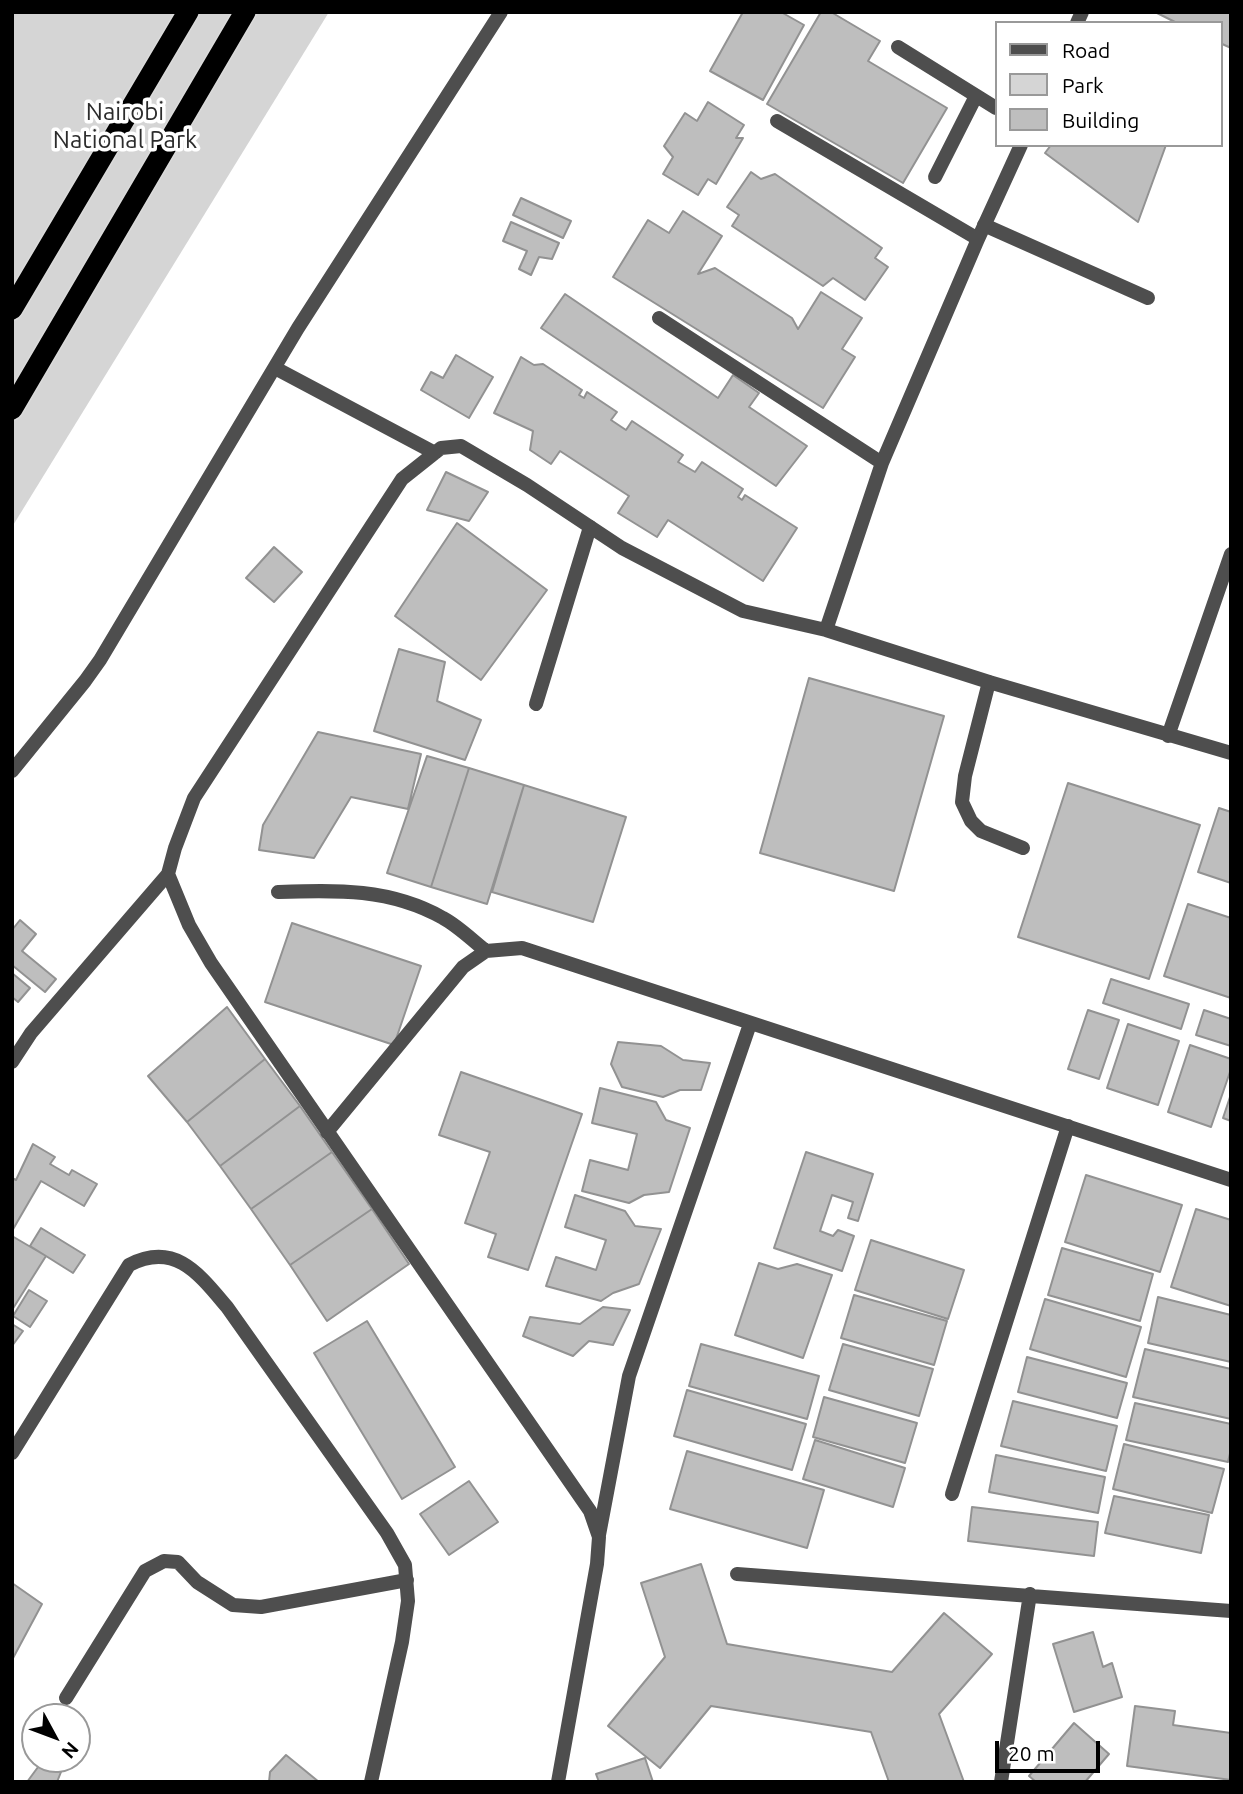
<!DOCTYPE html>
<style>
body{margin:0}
#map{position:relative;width:1243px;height:1794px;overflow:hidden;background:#fff;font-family:Ubuntu,sans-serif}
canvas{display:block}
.frame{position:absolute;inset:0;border:14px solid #000;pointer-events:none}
.legend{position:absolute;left:995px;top:21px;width:228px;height:126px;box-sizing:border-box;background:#fff;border:2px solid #999;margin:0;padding:9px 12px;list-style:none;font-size:21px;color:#000}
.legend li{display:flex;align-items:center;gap:14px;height:35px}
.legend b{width:35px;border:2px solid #999}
.north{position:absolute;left:21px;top:1703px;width:70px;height:70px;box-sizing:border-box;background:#fff;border:2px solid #999;border-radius:50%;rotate:131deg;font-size:19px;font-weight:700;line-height:28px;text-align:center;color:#000}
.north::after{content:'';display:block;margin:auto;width:24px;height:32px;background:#000;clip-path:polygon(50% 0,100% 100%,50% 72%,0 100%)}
.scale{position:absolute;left:995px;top:1741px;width:105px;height:32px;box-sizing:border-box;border:4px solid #000;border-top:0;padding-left:9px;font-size:21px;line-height:24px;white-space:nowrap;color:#000;-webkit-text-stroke:5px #fff;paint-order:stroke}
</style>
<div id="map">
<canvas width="1243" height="1794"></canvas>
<div class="frame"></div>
<ul class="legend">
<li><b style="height:9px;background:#4e4e4e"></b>Road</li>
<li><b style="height:19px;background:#d5d5d5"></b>Park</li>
<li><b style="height:19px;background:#bebebe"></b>Building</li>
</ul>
<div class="north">N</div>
<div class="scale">20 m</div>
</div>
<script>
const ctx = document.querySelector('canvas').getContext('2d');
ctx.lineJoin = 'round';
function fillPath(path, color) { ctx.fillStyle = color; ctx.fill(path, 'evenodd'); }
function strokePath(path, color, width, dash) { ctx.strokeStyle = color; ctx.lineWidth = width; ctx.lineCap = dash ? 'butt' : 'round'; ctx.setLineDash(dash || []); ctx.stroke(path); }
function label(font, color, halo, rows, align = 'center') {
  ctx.font = font + ' Ubuntu,sans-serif'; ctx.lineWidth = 7; ctx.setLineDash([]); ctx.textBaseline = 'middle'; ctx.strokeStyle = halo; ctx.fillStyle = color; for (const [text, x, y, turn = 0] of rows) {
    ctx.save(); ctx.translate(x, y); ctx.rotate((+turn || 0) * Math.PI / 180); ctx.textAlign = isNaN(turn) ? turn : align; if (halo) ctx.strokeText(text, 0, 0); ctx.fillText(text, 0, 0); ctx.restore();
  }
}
fillPath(new Path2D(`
 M12 12H329L12 527Z`), '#d5d5d5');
const building = new Path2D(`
 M743 12H781L804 25 763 100 710 71Z
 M821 12H831L880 41 868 61 947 108 903 183 767 104Z
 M1155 12H1231V48L1220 43V23H1177Z
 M708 102 744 125 736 138H743L716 184 708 179 698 195 663 174 673 157 664 146 685 113 697 121Z
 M1051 145H1166L1138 222 1045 153Z
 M751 172 761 179 775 174 882 248 875 258 888 267 865 300 833 278 823 286 732 226 739 215 727 207Z
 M521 198 571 221 563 238 513 215Z
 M683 211 722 236 698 274 715 268 792 318 798 329 821 292 862 318 842 349 855 357 823 408 613 277 648 220 669 233Z
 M511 222 559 243 552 259 539 257 531 275 519 269 527 251 503 241Z
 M565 294 718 398 733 375 759 393 749 407 807 446 776 486 541 328Z
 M456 355 493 377 469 418 421 390 431 372 443 378Z
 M521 357 534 365 543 364 582 390 579 395 584 398 587 392 617 412 611 420 626 430 632 421 683 455 678 462 695 472 702 462 743 489 738 497 742 500 745 495 797 528 763 581 668 520 657 537 618 513 629 496 560 451 551 464 530 450 533 431 494 413Z
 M446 472 488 492 469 521 427 510Z
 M457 523 547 590 481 680 395 616Z
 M274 547 302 572 274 602 246 578Z
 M399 649 445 662 437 701 481 720 465 760 374 731Z
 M809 678 944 716 894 891 760 853Z
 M318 732 421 754 408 809 351 797 314 858 259 850 263 825Z
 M427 756 469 768 431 887 387 873Z
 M469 768 524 785 487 904 431 887Z
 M1068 783 1200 825 1149 979 1018 937Z
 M524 785 626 817 593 922 492 892Z
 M1219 808 1231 812V883L1198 872Z
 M1188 904 1231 918V998L1164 976Z
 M20 920 36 934 22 951 56 979 45 992 12 965V930Z
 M292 923 421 966 394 1045 265 1002Z
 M12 973 30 988 18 1002 12 997Z
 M1111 979 1189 1004 1181 1029 1103 1003Z
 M227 1007 265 1059 187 1122 148 1076Z
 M1088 1010 1119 1020 1099 1079 1068 1069Z
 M1204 1010 1231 1019V1046L1196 1035Z
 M1128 1024 1179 1041 1158 1105 1107 1088Z
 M618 1042 661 1046 683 1060 710 1063 701 1090H680L663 1097 622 1087 611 1064Z
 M1190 1045 1231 1059V1069L1211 1127 1168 1112Z
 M265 1059 300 1106 220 1166 187 1122Z
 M461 1072 582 1114 528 1270 488 1257 496 1234 465 1223 490 1152 439 1135Z
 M600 1088 656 1102 666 1120 690 1128 669 1192 644 1195 629 1203 582 1191 590 1160 628 1170 637 1134 592 1123Z
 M1231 1094V1121L1223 1118Z
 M300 1106 332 1152 251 1209 220 1166Z
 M33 1144 55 1157 50 1164 69 1175 72 1170 97 1184 84 1206 41 1181 12 1231V1178L16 1180Z
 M332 1152 372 1209 290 1265 251 1209Z
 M806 1152 873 1174 858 1221 848 1218 853 1202 832 1195 820 1231 833 1236 838 1230 854 1236 842 1271 774 1248Z
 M1086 1175 1182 1205 1160 1272 1065 1242Z
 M575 1195 625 1211 635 1226 661 1229 639 1284 613 1293 601 1301 546 1286 556 1257 596 1270 606 1240 565 1227Z
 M372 1209 409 1264 327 1321 290 1265Z
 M1196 1209 1231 1220V1306L1171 1287Z
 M41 1228 85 1255 73 1273 30 1246Z
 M12 1236 46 1256 12 1310Z
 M871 1240 964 1270 948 1319 855 1290Z
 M1062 1248 1153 1274 1140 1321 1048 1295Z
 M759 1263 778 1269 797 1264 832 1275 803 1358 735 1335Z
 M29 1290 47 1301 30 1327 13 1316Z
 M854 1295 947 1321 934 1365 841 1338Z
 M1158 1297 1231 1315V1362L1148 1343Z
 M1045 1299 1141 1327 1126 1377 1030 1349Z
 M603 1307 630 1310 613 1345 589 1341 573 1356 523 1336 530 1317 580 1324Z
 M367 1321 455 1467 402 1499 314 1353Z
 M12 1324 23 1331 12 1346Z
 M701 1344 819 1376 807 1419 689 1386Z
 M843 1344 933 1369 919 1416 829 1390Z
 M1145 1349 1231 1369V1419L1133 1397Z
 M1027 1357 1127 1383 1117 1418 1018 1392Z
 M687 1390 806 1424 792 1470 674 1436Z
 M824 1397 917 1423 905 1463 813 1437Z
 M1013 1401 1117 1426 1106 1471 1001 1446Z
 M1135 1403 1231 1424V1449L1228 1462 1126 1440Z
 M815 1440 905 1468 893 1507 803 1479Z
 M1124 1444 1224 1469 1212 1513 1113 1489Z
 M687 1451 824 1490 807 1548 670 1509Z
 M996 1455 1105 1477 1098 1513 989 1492Z
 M469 1481 498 1522 449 1555 420 1514Z
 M1114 1496 1209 1515 1201 1553 1105 1533Z
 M972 1507 1098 1522 1094 1556 968 1541Z
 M701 1564 727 1644 892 1672 944 1613 992 1654 939 1714 964 1782H889L871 1732 711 1706 660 1768 608 1726 665 1657 641 1583Z
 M12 1583 42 1604 12 1660Z
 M1093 1632 1103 1667 1112 1663 1122 1697 1074 1712 1053 1644Z
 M1135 1706 1175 1711 1173 1725 1231 1733V1780L1127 1766Z
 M1074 1723 1109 1754 1085 1782H1036L1029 1776Z
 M286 1755 319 1782H269L270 1772Z
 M645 1758 653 1782H599L596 1774Z
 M41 1763 61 1772 57 1782H27Z`);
fillPath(building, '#bebebe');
strokePath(building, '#929292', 2);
const highway = new Path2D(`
 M12 309 188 12
 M12 409 245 12`);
strokePath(highway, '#dbdbdb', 24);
strokePath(new Path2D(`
 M898 47 996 108
 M935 177 976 96
 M984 225 1148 298
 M989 682 965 776 962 802 971 821 981 831 1023 848
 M536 704 590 527
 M66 1698 145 1571 164 1561 178 1562 197 1582 233 1605 261 1607 407 1580`), '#4e4e4e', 14);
strokePath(new Path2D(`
 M1077 23 1082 12
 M777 121 978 239
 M659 318 882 463
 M275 368 435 453
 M826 630 882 463 978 239 1021 145
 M1168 736 1231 554
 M12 771 85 681 100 660 298 328 501 12
 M278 892C336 890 390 888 443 918 458 926 472 940 486 951
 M12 1062 31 1033 168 874
 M327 1132 463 967 486 951 522 948 1231 1180
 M12 1453 129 1265C175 1241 199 1274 227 1307L387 1533 405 1565 408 1601 402 1642 371 1782
 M952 1494 1068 1126
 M599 1535 629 1376 750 1024
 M737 1574 1231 1611
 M558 1782 597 1564 599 1537 590 1511 211 963 189 925 168 874 175 848 194 798 402 479 441 448 461 446 527 485 622 548 743 611 826 630 989 682 1231 753
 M1001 1782 1030 1594`), '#4e4e4e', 14);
strokePath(highway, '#000', 21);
label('24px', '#2c2c2c', '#fff', [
 ["Nairobi",125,112],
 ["National Park",125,140]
]);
</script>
